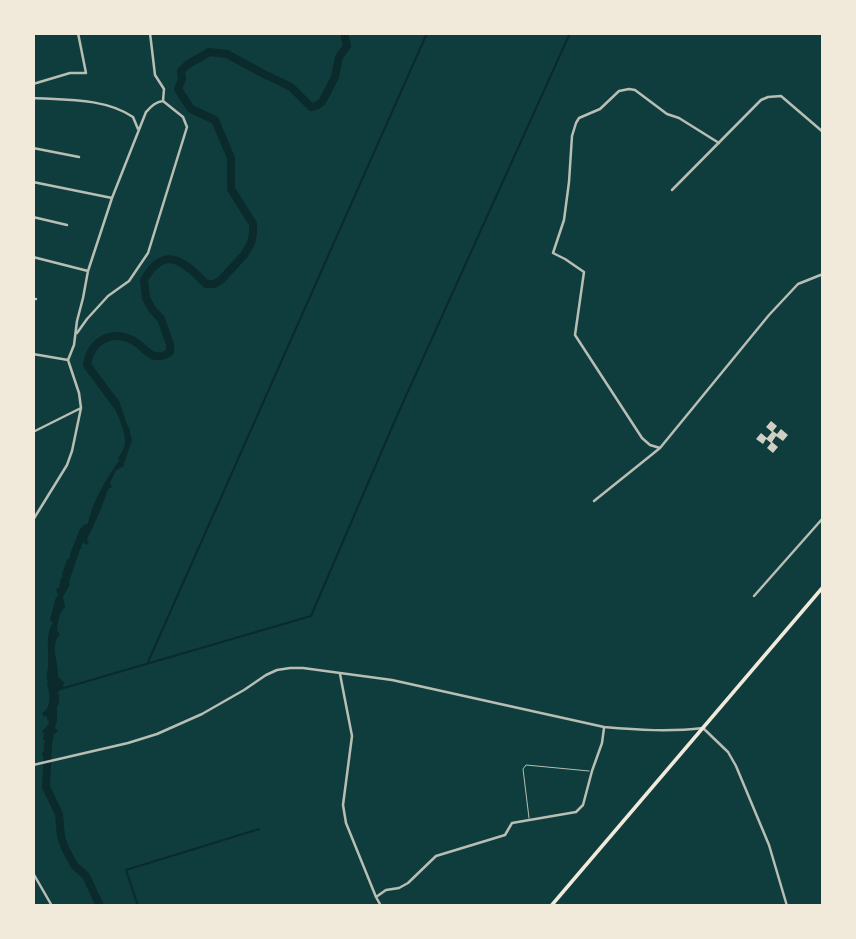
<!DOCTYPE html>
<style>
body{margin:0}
#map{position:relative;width:856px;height:939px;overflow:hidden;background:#0f3d3e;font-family:"IBM Plex Sans",sans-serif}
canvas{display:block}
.frame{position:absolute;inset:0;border:35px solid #f1e9da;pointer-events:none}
</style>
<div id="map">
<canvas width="856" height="939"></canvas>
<div class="frame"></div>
</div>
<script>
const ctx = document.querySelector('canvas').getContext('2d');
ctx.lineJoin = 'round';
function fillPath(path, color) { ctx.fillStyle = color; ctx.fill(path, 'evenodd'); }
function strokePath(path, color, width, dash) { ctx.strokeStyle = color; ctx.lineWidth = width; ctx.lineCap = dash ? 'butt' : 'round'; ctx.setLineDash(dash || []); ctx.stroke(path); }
fillPath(new Path2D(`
 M113 397 117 398C123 409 124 419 130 430V433L132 440 126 458V460L124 462V466L116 470 110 483 112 487 108 489C103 505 95 523 87 539L89 543 86 545 84 542 81 546 82 548 80 549 69 582 70 584 63 597 65 607C58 614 58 623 57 631L60 634C49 646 59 662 58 677L64 682 63 688 60 689 57 694 59 695V704L57 706V720L55 728 58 731 53 735C55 742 49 746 49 754L42 756V753L46 750V743L43 739 44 734 42 731 48 725 49 721 47 720V716L44 717 42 713C52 708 50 693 47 684L48 682C45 674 48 673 48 666 49 652 45 633 53 623L50 620 56 597 58 596 56 589 59 588 61 578 63 577 62 574 67 560 70 557V554L80 529 85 524H88C91 504 108 476 119 461L118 458C122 452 125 448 125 441 125 430 116 409 110 400Z`), '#0a2a2b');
strokePath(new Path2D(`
 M148 662 427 33
 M57 690 311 616 396 418 570 33
 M138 906 126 870 259 829`), '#0a2a2b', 2);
strokePath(new Path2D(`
 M116 404 87 365C91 339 114 328 137 343 143 347 147 354 155 356 161 357 165 356 170 352V344L161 319 152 309 146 298 144 280C164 244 184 261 206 284H214L221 280 244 255 251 243 253 233V224L231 189V158L215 120 191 109 178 89 182 79 181 71 187 65 209 52 227 54 262 73 291 87 311 107 316 106 322 102 335 77 339 57 347 46 344 33
 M48 745 46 787 59 814 61 837 65 848 74 865 86 876 100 906`), '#0a2a2b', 8);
fillPath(new Path2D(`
 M771 421 777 426 773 431 777 434 781 429 788 435 783 441 776 436 772 442 778 447 773 453 767 448 771 443 766 439 763 444 756 439 761 433 767 438 772 432 766 427Z`), '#cfcfc3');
strokePath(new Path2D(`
 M529 818 523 769 526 765 589 771`), '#b8beb3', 1);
strokePath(new Path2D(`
 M33 84 70 73H86L78 33
 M33 98C66 100 105 98 133 117L138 129
 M33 148 79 157
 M33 182 112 198
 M672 190 761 100 768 97 781 96 823 132
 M33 217 67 225
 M33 257 88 271
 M33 299H36
 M77 333 87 319 108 296 129 281 148 253 187 127 183 117 163 101
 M33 354 68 360
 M68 360 74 345 77 321 83 298 88 271 112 198 146 112C151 107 155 102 163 101L164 89 155 75 150 33
 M33 432 81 408
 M660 448 650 445 642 438 575 335 584 272 565 259 553 253 564 220 569 182 572 136 576 123 579 118 600 109 619 91 629 89 635 90 667 114 679 118 719 143
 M594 501 660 448 769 315 798 284 823 274
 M33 520 67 465 72 451 81 408 79 393 68 360
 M754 596 823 518
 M340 674 352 736 343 805 346 823 376 897 381 906
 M703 728 728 752 736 766 769 845 787 906
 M33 873 52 906
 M376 897 386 890 399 888 408 883 436 856 505 835 512 823 576 812 583 805 592 771 602 743 604 728`), '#b8beb3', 2.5);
strokePath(new Path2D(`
 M33 765 128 743 157 734 202 714 244 690 266 675 277 670 290 668H303L392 680 604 727C638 730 670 732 703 728`), '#b8beb3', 2.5);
strokePath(new Path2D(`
 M551 906 823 587`), '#f1e9da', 3.5);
</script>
